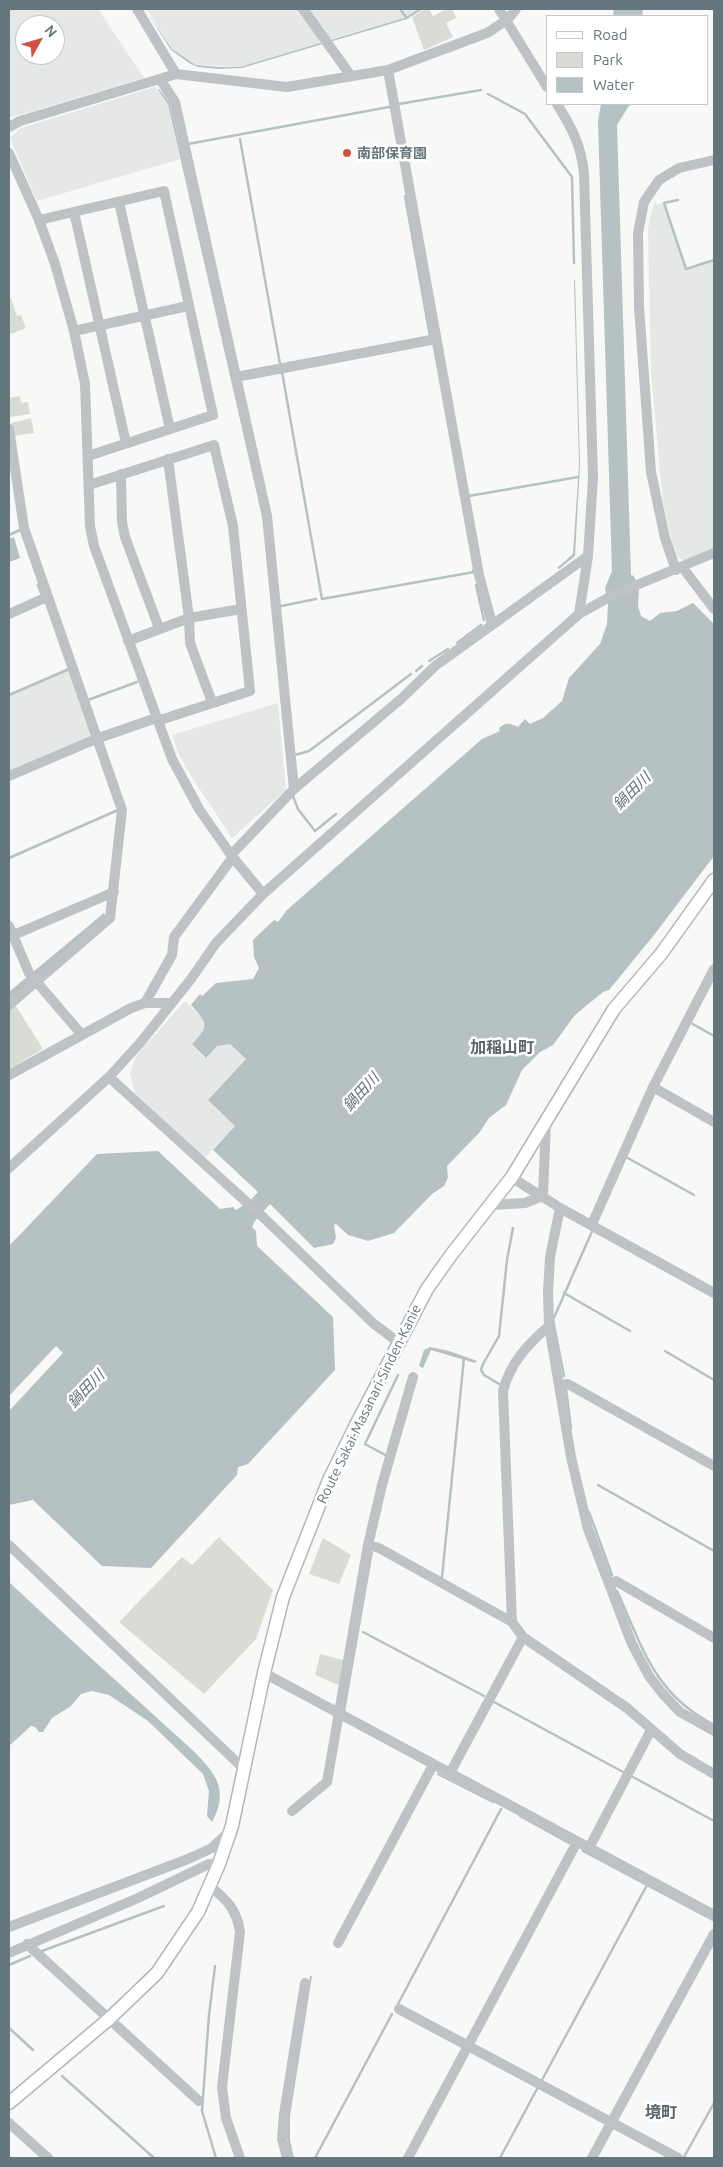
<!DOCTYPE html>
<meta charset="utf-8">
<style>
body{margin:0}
#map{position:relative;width:723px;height:2167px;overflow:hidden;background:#f8f8f6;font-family:Ubuntu,sans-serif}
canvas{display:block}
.frame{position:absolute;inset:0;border:10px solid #66767d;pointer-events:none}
.legend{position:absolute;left:546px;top:15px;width:162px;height:90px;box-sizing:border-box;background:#fff;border:1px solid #c2c8cb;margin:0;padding:6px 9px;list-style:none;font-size:15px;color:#66767d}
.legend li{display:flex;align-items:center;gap:10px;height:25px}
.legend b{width:25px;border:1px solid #c2c8cb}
.north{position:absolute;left:15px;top:15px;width:50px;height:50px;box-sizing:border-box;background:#fff;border:1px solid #c2c8cb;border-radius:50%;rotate:51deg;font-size:14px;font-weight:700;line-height:20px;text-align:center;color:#66767d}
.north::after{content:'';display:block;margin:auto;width:18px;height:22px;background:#cf533f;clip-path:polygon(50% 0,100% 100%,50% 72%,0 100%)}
</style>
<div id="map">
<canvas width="723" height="2167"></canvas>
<div class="frame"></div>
<ul class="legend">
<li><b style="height:6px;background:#fff"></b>Road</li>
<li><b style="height:14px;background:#d8dcd5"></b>Park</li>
<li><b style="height:14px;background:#b6c1c4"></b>Water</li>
</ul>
<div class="north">N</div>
</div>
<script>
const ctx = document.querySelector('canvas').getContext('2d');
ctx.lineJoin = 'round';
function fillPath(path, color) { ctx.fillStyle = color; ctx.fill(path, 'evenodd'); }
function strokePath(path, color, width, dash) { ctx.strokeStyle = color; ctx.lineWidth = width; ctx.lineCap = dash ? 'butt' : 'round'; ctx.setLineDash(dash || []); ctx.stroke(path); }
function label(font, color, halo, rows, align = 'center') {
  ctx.font = font + ' Ubuntu,"Noto Sans JP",sans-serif'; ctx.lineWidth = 5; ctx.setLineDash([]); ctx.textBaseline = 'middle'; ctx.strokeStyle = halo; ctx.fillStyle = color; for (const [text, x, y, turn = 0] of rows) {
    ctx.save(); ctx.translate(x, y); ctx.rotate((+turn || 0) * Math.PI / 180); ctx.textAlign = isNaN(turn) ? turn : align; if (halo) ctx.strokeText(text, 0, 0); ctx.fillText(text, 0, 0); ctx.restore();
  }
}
fillPath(new Path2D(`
 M9 9H98L144 78 9 118ZM25 25H55V55H25Z
 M147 9H299L321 43 240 67 196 65 172 49Z
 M307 9H419L406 17 328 40Z
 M155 87 168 104 180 159 37 201 10 138 21 128Z
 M655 201 657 204 664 203 686 269 714 260V548L687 560H682L677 555 672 542 663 501 660 471 651 372 648 231 650 216Z
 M69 669 92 736 9 772V695Z
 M278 703 286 790 232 838 193 779 179 755 172 735Z
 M185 1001 203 1018 204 1032 192 1044 205 1058 217 1046 230 1044 246 1059 208 1100 235 1126 204 1159 135 1093 130 1073 136 1056Z`), '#e6e8e6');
fillPath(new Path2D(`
 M425 9H429L433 16 447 9H452L456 18 446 23 453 37 424 50 412 17Z
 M11 298 17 316 21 315 26 328 11 334 9 328V299Z
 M20 396 21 403 28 402 30 414 10 417 9 398Z
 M31 418 34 433 14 436 11 423Z
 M14 1003 43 1049 9 1069V1008Z
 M219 1537 273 1590 256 1639 204 1694 119 1622 182 1557 192 1565Z
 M323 1538 351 1555 339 1584 309 1574Z
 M320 1654 347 1661 343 1687 315 1675Z`), '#d8dcd5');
fillPath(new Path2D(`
 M145 9 172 49 196 65 219 67H240L404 18 419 9H423L407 19 242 68 219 69 198 67 189 63 171 50Z
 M614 9H643L642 16H613Z
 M159 89 170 103 263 515 267 549 262 516 168 104 158 90Z
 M601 104H630L617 125 631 575 634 576 639 590 638 606 641 616 650 621 660 613 677 611 693 603 714 624V856L654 935 609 990 603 992 575 1015 553 1045 540 1052 522 1070 506 1105 489 1118 479 1133 447 1166 448 1178 444 1186 432 1194 394 1233 368 1241 348 1235 336 1224 334 1225 336 1238 333 1244 314 1248 270 1204 255 1221 252 1227 256 1231 257 1246 333 1317 335 1370 248 1464 238 1467 237 1475 151 1568 102 1566 33 1500 9 1505V1246L97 1154 158 1151 220 1209 233 1207 236 1210 249 1202 258 1192 213 1150 235 1126 208 1100 246 1059 230 1044 217 1046 206 1058 192 1044C210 1026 207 1022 191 1005L200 994 202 996 216 983 253 979 259 968 254 957 253 940 274 920 278 922 287 910 482 739 500 731 499 728C506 722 510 723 518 727L525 719 530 724 543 718 562 701 569 678 600 644 607 624 608 604 605 588 612 571 598 121Z
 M574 280H575L580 464 575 556 559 569 557 568 573 554 579 464Z
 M14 537 20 558 9 562V539Z
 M104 913 106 917 9 1000V992Z
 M430 1347 449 1351 477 1361 475 1363 431 1350 423 1368 419 1366 424 1350Z
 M370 1552H373L345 1712 343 1711Z
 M9 1582C57 1627 106 1672 155 1716 172 1733 206 1758 216 1779 223 1794 220 1807 212 1822L207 1816 209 1791 203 1774 148 1721 109 1695 92 1691 81 1694 71 1706 52 1718 43 1732H39L35 1727 31 1726 9 1746Z
 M310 1976H312L290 2116V2140L294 2158H291L286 2132 288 2116Z`), '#b6c1c4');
fillPath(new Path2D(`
 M56 1346 63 1353 9 1411V1396Z`), '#f8f8f6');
strokePath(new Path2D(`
 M400 9 406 17
 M488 94 525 114 572 177 574 263
 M399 104 481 90
 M240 139 280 364
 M188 144 389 107
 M405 196 430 336
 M678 200 664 203 686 269 714 260
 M282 372 322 599 474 572 473 570
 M469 496 578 477
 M9 535 20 530
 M38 585 41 593
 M476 585 484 620
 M281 606 316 599
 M457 643 481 625
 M429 661 448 649
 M416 671 422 666
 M9 695 69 669
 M88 700 137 682
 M295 755 309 751 411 674
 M293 796 298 809 315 831 336 814
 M9 858 118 810
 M691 1023 714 1036
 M626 1157 694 1195
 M564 1293 630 1331
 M665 1351 714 1380
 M564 1376 553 1320 593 1229
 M499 1384 484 1375 481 1370 483 1364 499 1336 507 1260 513 1228
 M566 1389 571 1428
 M387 1456 365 1444 398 1375
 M598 1485 714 1551
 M589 1512 612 1575
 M442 1577 464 1358
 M617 1591C643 1648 654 1694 714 1725
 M363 1632 484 1696
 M494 1702 623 1772
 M438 1774 493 1802
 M633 1777 714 1821
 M520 1816 569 1843
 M583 1851 713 1920
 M42 1951 164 1906
 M9 1965 30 1956
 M215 1966 209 2015 202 2111 216 2158
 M398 2004 501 1809
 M9 2028 33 2050
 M62 2076 154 2158
 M542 2080 647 1885
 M684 2157 714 2103
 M315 2158 392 2014
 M500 2158 537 2089`), '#b6c1c4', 2.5);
const major = new Path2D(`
 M9 2103 109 2019 157 1973 198 1912 219 1864 232 1826 264 1673 283 1597 329 1480 356 1425 427 1289 451 1255 512 1177 614 1009 661 954 714 880`);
strokePath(major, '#b2b7b9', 15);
strokePath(new Path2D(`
 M137 9 176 74
 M303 9 351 76
 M499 9 547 87
 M388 70 479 575 492 624
 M160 79 175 102 267 516 294 789
 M557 104C572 128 581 145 584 173L593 478 588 556 579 614
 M9 127 20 121 176 74 287 87 388 70 487 33 507 20 516 9
 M9 153 39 220 55 264 74 331 85 384 90 526 94 546 172 759 199 809 231 855 263 894
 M119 202 170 429
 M74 212 126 443
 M39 220 164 191 213 415 88 456
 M74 331 188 306
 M236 377 436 339
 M9 429 24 528 122 810 110 918 9 1005
 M168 459 189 618 190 643 212 702
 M121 474 122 522 125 537 159 628
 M89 485 214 445 233 526 250 691 157 721
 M683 568 714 609
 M676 570 665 538 651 472 639 307 638 233 644 202 659 180 679 168 714 160
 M9 614 47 597
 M128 641 189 618 241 609
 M9 776 96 739 156 718
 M231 855 294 789 401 699 435 666 588 556
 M9 926 29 973 82 1035
 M9 937 114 892
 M145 1003 172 955 174 937 233 857
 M9 1075 131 1008 145 1003H172
 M109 1077 264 1218 374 1324 398 1342
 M653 1087 714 1122
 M9 1168 109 1077 140 1043 191 979 216 943 263 894 579 614 615 594 714 553
 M512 1177C528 1189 544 1197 560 1208L714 1293
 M491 1205 525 1203 543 1196 546 1122
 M560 1208 550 1257 548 1292 549 1326 571 1457 588 1529 632 1644 649 1676 662 1693 680 1712 714 1731
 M592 1224 653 1087 714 969
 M549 1326C528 1344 510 1363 503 1391L512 1622 523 1637 627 1708 680 1754 714 1774
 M560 1385 568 1384 714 1466
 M9 1545 244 1769
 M368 1545 379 1548 512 1622
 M609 1584 616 1581 714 1638
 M264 1673 714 1915
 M450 1773 523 1637
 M292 1811 327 1782 368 1545 382 1485 413 1377
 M589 1848 651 1730
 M210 1886C227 1900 237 1910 240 1932L222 2087 226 2118 240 2158
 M9 1927 188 1859 212 1848 229 1832
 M338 1943 433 1765
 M27 1944 199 2101
 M9 1953 138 1898 209 1864H219
 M399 2009 678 2158
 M9 2123 48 2158
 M287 2158 282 2139 284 2114 305 1983
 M408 2158 577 1842
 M592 2158 714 1934`), '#bec2c5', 10);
strokePath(major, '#fff', 12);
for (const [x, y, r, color] of [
 [347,153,5,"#cf533f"]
]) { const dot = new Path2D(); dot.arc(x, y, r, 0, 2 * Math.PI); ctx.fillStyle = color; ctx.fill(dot); strokePath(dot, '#fff', 2); }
label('bold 14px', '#66767d', '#fff', [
 ["南部保育園",357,153]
], 'left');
label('14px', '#66767d', '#fff', [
 ["Route Sakai-Masanari-Sinden-Kanie",369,1404,-64]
]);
label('italic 15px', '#617478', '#fff', [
 ["鍋田川",632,791,-45],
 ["鍋田川",361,1092,-48],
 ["鍋田川",86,1389,-46]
]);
label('bold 16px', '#586369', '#fff', [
 ["加稲山町",502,1048],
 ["境町",661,2113]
]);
</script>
